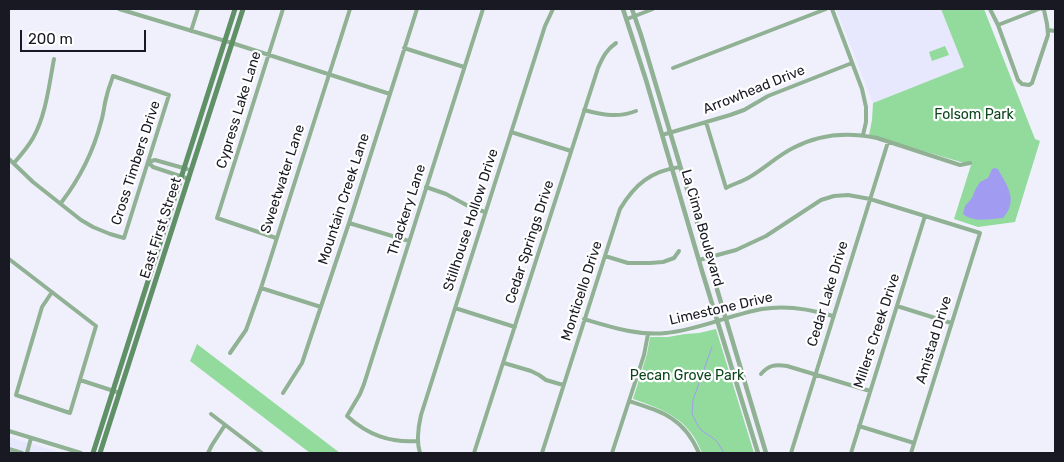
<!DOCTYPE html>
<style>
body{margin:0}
#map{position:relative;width:1064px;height:462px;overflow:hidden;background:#f0f0fd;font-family:Rubik,sans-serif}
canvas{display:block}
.frame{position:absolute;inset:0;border:10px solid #191924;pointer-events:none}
.scale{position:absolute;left:20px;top:30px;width:126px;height:22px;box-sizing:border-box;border:2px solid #191924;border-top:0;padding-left:6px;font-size:15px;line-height:18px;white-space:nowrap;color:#191924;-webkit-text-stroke:4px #fff;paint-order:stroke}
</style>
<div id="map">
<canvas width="1064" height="462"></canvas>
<div class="frame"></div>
<div class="scale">200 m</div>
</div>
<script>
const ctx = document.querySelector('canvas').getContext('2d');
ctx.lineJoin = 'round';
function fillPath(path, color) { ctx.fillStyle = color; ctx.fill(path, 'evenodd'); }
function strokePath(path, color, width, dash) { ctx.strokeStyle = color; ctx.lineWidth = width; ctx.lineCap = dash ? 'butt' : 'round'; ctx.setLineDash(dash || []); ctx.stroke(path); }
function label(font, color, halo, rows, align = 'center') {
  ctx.font = font + ' Rubik,sans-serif'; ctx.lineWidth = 4.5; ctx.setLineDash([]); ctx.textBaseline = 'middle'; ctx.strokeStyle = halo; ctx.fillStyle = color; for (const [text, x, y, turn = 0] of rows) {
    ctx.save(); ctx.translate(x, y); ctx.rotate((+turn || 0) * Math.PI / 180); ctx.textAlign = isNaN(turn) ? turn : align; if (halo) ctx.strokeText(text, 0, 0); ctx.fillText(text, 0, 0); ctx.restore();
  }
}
fillPath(new Path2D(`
 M836 9H941L964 67 873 103Z
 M9 437 61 453H9Z`), '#e7e7fe');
fillPath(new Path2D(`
 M941 9H984L1035 139 1040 141 1015 222 978 227 954 219 971 165 869 135 872 120 873 103 964 67Z
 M945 46 949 55 932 61 929 52Z
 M716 329 754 453H702C689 419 665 410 633 399L647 354 650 337H668L685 334 699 333Z
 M197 344 340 453H310L190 361Z`), '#93db9d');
fillPath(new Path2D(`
 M995 168 998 169C1007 186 1019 200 1003 218 991 219 973 223 963 214L965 206 972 198 975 190 980 182 988 178 992 169Z`), '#a19cf2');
strokePath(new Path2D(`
 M712 347 693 400 692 414 698 426 702 431 713 438 718 443 724 453`), '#a19cf2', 1);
strokePath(new Path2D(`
 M119 9 232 43 390 94
 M832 9 862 89 866 107V122L863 135
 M990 9 998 25 1018 80 1022 84 1029 85 1032 83 1048 35 1047 24 1044 10 1042 9
 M627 19 653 9
 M998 25 1039 9
 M1048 30 1055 31
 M191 31 198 9
 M404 48 464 67
 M673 68 826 9
 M584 110C603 115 618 118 636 111
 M706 122 726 188C733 184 741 182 748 178 764 169 777 156 793 148 819 134 849 132 877 138L960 165 970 163
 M511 132 571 151
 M662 135 730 115 744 110 768 96 852 63
 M9 159 33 182 81 220 93 227 110 234 124 238 169 95 113 76C111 83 108 89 107 95 104 104 104 113 101 122 93 153 80 178 61 203
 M14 163C21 155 28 147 33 138 46 115 49 85 54 59
 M187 169 155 160 148 162 153 167 189 179
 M426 187 446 194 470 207 485 212
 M349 223 409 241
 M276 238 217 218 283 9
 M605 256 628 263H650L663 262 674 258 679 251
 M9 259 96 326 70 413 16 395 42 307 52 292
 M699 260 736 250 766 236 821 200 834 196 848 195 870 199 980 233 911 453
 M261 288 321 307
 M897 306 951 323
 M455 308 515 327
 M584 319C611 327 638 336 666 333 699 330 729 315 762 309 786 305 810 309 833 316
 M230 353 246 330 261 288 350 9
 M504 363 531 371 539 375 546 380 563 385
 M761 374C769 365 775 364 787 366L870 391
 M80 380 120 393
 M283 393 302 363 349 223 417 9
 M629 401C663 412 684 418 699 453
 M211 414 262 453
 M859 426 914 443
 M9 431 81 453
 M418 441C390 443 368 435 347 416L360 394 364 384 483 9
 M9 449 22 453
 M27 453 31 438
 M208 453 212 445 225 425
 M420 453C416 441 418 428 421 415L545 26 553 9
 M474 453 598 68C603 57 606 50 616 43
 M542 453 620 209C635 184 651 171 680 167
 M612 453 644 355 648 334
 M791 453 888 142
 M851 453 925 216`), '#90b193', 4);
strokePath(new Path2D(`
 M623 9 646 80 702 271 758 453
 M632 9 641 35 766 453`), '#90b193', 4.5);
strokePath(new Path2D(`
 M93 453 235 9
 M100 453 243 9`), '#5f9066', 5);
label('14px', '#191924', '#fff', [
 ["Arrowhead Drive",754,90,-22],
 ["Cypress Lake Lane",239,110,-73],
 ["Cross Timbers Drive",136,163,-72],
 ["Sweetwater Lane",283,179,-72],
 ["Mountain Creek Lane",344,199,-72],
 ["Thackery Lane",407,210,-72],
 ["Stillhouse Hollow Drive",471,220,-72],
 ["East First Street",161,228,-72],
 ["La Cima Boulevard",702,228,74],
 ["Cedar Springs Drive",530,242,-72],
 ["Monticello Drive",582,291,-72],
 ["Cedar Lake Drive",828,294,-73],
 ["Limestone Drive",721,309,-13],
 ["Millers Creek Drive",877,331,-72],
 ["Amistad Drive",934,340,-73]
]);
label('14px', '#0b451b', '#fff', [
 ["Folsom Park",974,115],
 ["Pecan Grove Park",687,376]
]);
</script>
